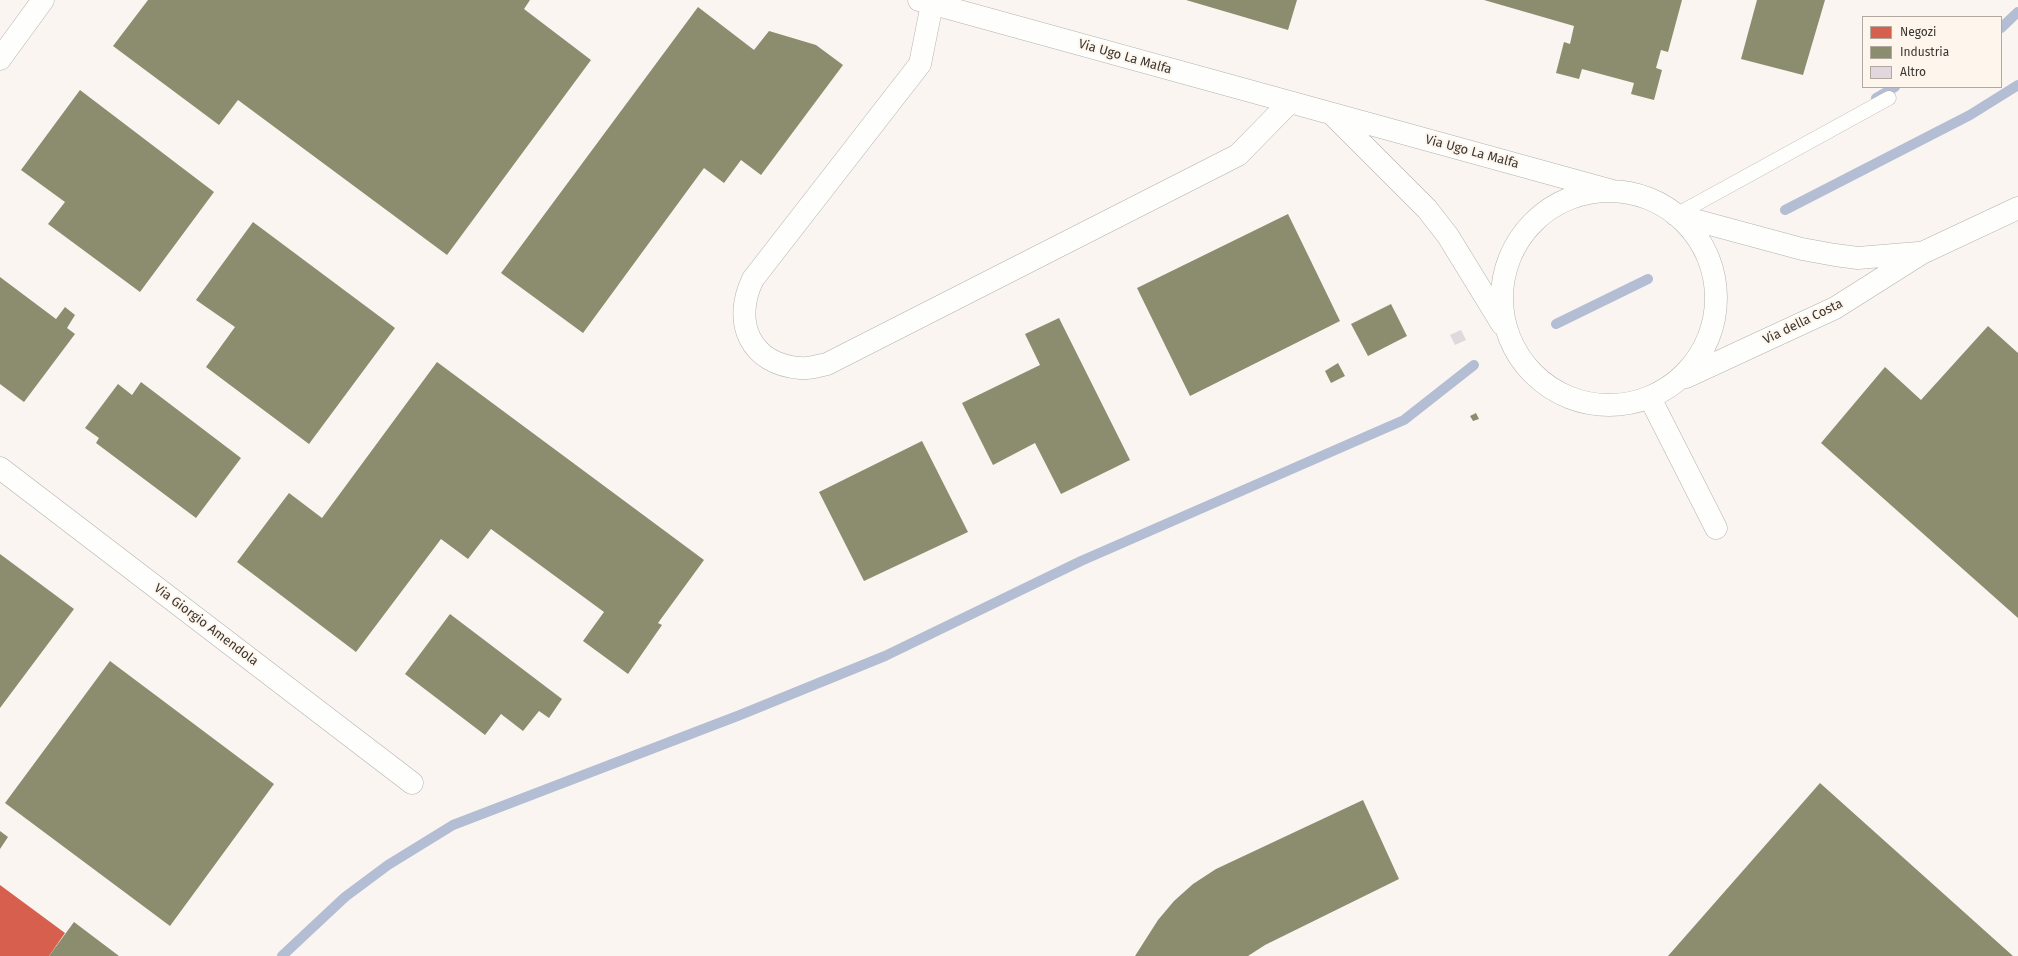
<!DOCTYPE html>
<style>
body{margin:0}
#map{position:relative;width:2018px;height:956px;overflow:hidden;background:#faf5f0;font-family:"Fira Sans",sans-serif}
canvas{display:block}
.legend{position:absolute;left:1862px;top:16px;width:140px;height:72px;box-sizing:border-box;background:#fef6ec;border:1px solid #b0a9a2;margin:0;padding:5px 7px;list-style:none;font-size:12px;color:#3a3632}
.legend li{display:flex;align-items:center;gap:8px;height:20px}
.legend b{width:20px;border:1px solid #b0a9a2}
</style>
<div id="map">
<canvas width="2018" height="956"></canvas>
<ul class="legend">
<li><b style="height:11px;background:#d6604d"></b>Negozi</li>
<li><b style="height:11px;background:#8c8c6e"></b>Industria</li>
<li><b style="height:11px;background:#e0d8dc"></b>Altro</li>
</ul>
</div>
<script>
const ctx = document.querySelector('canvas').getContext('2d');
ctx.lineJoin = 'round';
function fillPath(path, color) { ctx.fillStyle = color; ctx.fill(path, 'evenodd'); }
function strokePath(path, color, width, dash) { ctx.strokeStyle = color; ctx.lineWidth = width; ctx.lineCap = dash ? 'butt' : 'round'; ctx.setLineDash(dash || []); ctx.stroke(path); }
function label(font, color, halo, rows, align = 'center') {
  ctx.font = font + ' "Fira Sans",sans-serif'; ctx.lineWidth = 4; ctx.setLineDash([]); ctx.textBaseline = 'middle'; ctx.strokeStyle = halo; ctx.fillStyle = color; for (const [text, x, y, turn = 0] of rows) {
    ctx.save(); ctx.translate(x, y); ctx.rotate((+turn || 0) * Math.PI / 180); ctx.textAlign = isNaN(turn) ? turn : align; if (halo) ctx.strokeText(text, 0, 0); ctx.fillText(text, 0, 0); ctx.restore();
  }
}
fillPath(new Path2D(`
 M0 885 65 933 49 956H0Z`), '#d6604d');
fillPath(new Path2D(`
 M148 0H530L524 9 591 60 447 255 238 100 219 125 113 46Z
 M1186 0H1297L1288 30Z
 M1484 0H1682L1668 52 1661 50 1656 68 1662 70 1654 100 1631 94 1634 83 1582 69 1579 79 1556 73 1564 42 1570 44 1574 26Z
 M1757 0H1825L1803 75 1741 59Z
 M698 7 754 50 769 31 816 45 843 65 761 175 741 160 724 183 704 168 583 333 501 273Z
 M80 90 214 192 140 292 48 224 65 202 21 170Z
 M1288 214 1340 321 1190 396 1137 288Z
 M253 222 395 328 309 444 206 367 235 327 196 300Z
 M0 277 56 319 65 307 75 315 67 328 75 334 24 402 0 384Z
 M1391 304 1407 336 1368 356 1351 324Z
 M1059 318 1130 460 1061 494 1035 443 993 465 962 403 1040 365 1025 334Z
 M1988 326 2018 353V618L1821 443 1885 367 1921 400Z
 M437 362 704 560 658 623 662 625 628 674 583 641 604 612 491 529 468 559 441 539 356 652 237 562 289 493 322 518Z
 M1338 363 1345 376 1331 383 1325 371Z
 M141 382 241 458 196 518 96 443 99 438 85 428 118 384 132 395Z
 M1476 413 1479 419 1473 421 1470 416Z
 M922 441 968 532 864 581 819 492Z
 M0 554 74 609 0 708Z
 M450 614 562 699 549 718 539 711 523 731 501 714 485 735 405 674Z
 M110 661 274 784 170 926 5 803Z
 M1820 783 1926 878 2013 956H1668Z
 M1363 800 1399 879 1265 945 1248 956H1135L1158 920 1174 901 1193 884 1216 869Z
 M0 831 8 837 0 849Z
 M74 922 119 956H49Z`), '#8c8c6e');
strokePath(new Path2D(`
 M2001 28 2018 12
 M1876 98 1895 87
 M1785 210 1970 115 2018 85
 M1556 324 1648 279
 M282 956 345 897 388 865 453 825 740 715 885 656 1081 561 1404 420 1474 365`), '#b3bdd3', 10);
fillPath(new Path2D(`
 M1461 330 1466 340 1455 345 1450 335Z`), '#e0d8dc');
const lane = new Path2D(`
 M1676 215 1889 98`);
const street = new Path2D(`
 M919 0 1613 191
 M932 4 920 64 753 279C732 322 750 364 800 368 809 369 818 366 827 364L1238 155 1289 103
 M0 59 43 0
 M1332 114 1427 209 1448 236 1502 324
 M1502 298a107 107 0 1 1 214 0a107 107 0 1 1-214 0Z
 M1676 215 1802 249 1835 255 1858 258 1918 253
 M1686 377 1835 308 1922 253 2018 208
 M1650 398 1716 528
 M0 468 412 783`);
strokePath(lane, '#b5b1ad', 15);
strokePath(street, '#b5b1ad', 23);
strokePath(lane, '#fefefd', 14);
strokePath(street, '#fefefd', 22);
label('13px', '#3a3632', '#fef6ec', [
 ["Via Ugo La Malfa",1125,57,16],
 ["Via Ugo La Malfa",1472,152,15],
 ["Via della Costa",1803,322,-26],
 ["Via Giorgio Amendola",206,625,37]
]);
</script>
